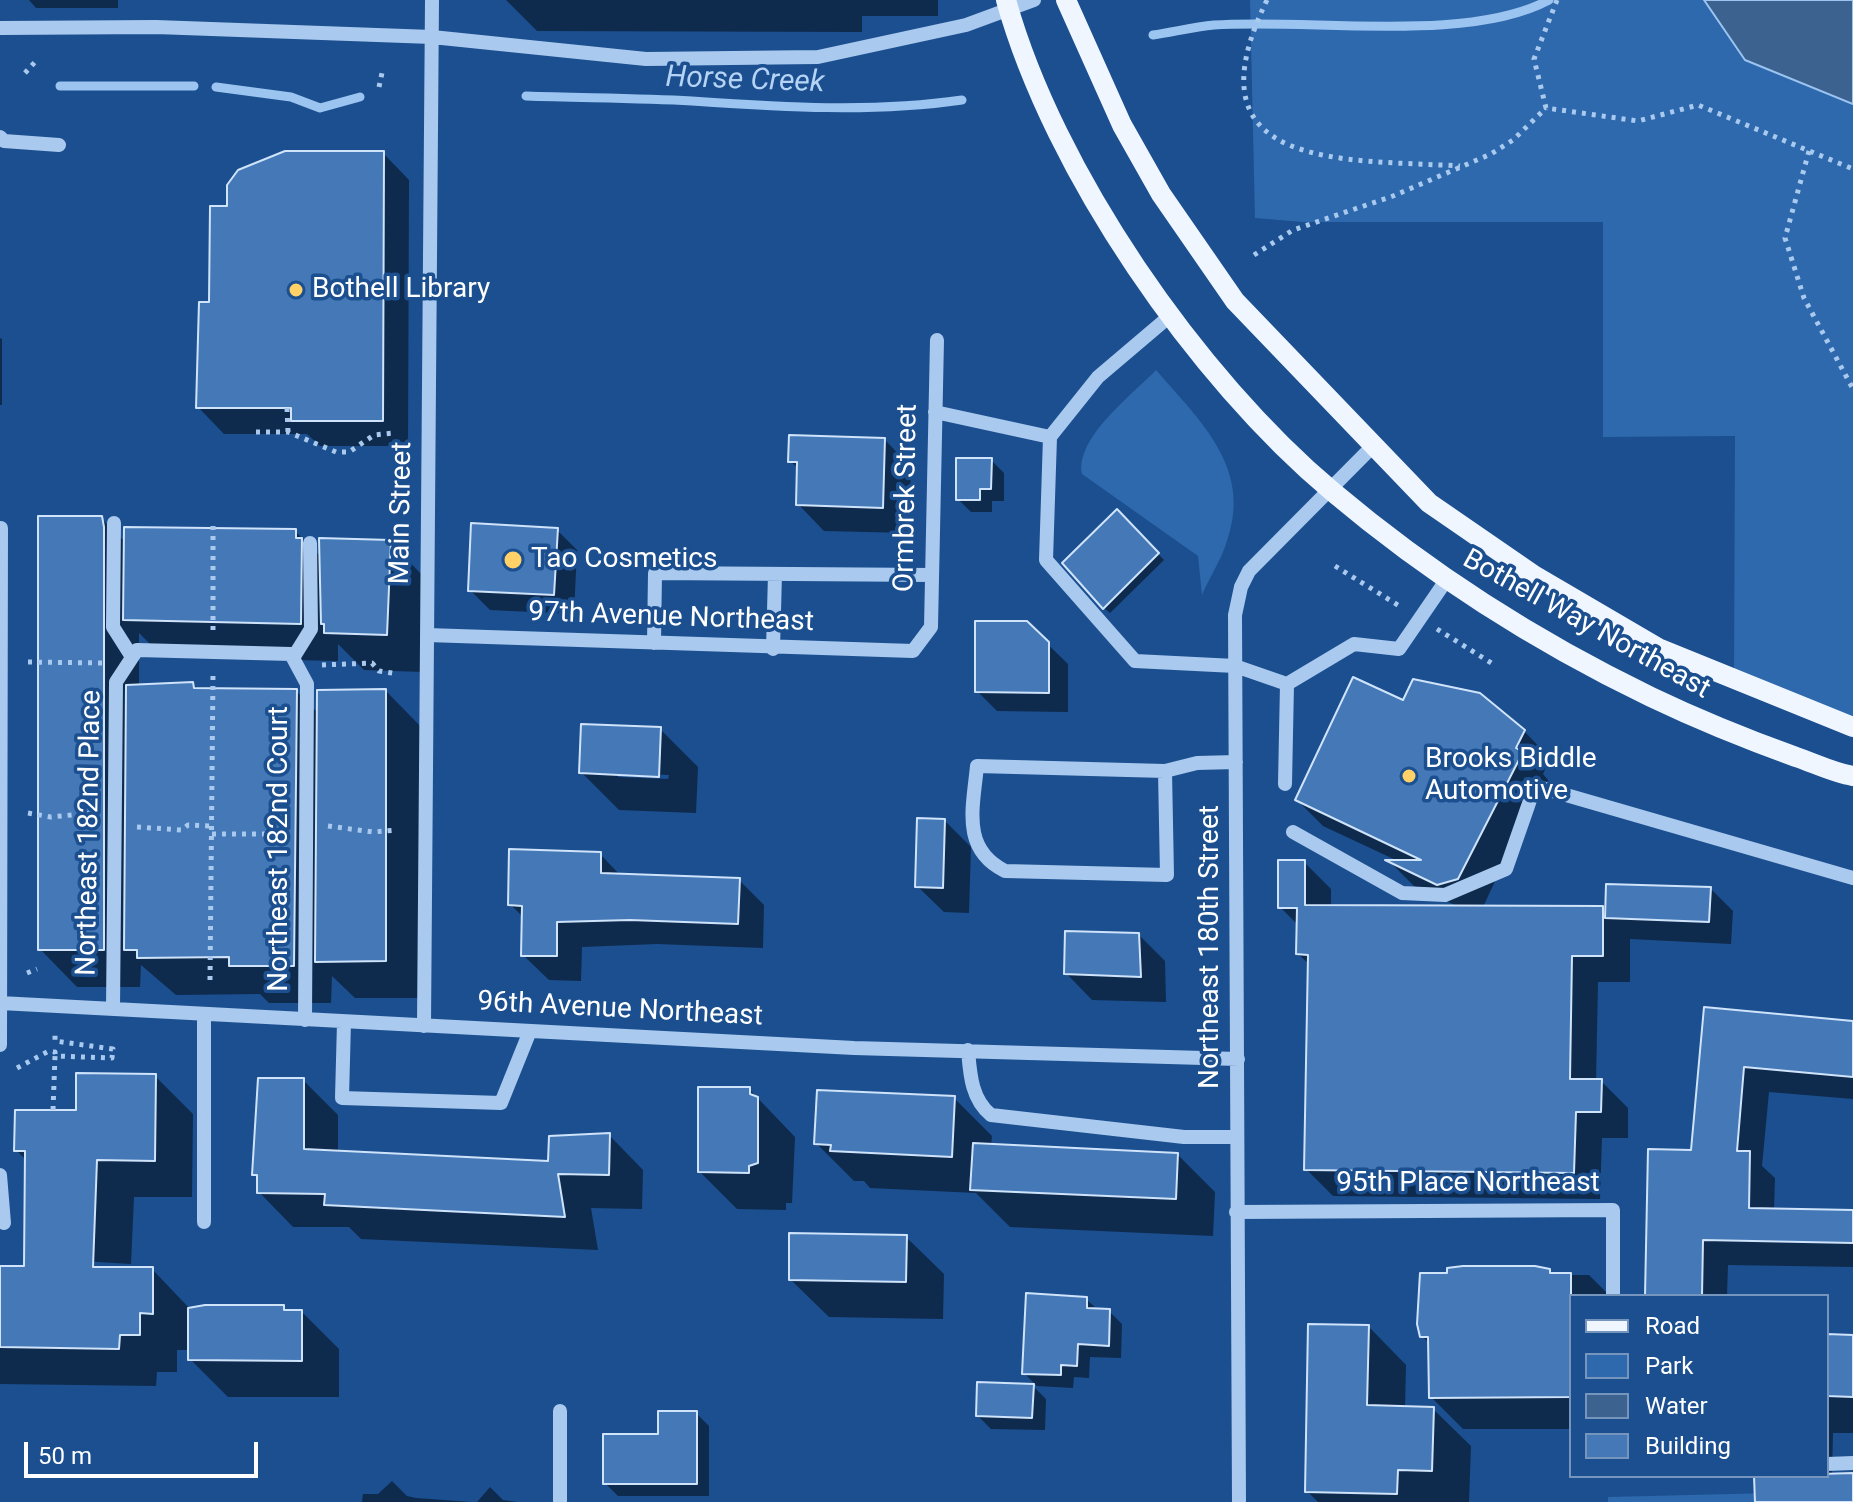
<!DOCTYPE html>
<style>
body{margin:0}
#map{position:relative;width:1853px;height:1502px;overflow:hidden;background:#1b4f8f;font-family:Roboto,sans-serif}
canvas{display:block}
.legend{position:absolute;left:1569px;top:1294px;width:260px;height:184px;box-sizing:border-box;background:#1b4f8f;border:2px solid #7695bc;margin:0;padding:10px 14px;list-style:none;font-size:24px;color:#fff}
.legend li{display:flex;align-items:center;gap:16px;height:40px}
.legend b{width:40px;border:2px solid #7695bc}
.scale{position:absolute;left:24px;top:1442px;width:234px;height:36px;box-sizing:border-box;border:4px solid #fff;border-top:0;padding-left:10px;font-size:24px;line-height:28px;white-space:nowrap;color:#fff;-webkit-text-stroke:6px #1b4f8f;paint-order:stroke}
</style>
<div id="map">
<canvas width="1853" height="1502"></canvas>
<ul class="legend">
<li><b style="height:10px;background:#f0f6ff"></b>Road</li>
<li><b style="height:22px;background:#2e69ad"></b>Park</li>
<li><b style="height:22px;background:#3c6290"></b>Water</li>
<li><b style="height:22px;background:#4478b7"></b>Building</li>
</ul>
<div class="scale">50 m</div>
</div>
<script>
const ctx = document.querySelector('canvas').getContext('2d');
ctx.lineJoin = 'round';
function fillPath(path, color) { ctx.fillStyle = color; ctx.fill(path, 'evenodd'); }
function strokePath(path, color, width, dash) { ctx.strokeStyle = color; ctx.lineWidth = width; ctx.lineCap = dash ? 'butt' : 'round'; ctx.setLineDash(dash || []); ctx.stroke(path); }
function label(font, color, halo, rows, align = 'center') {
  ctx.font = font + ' Roboto,sans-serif'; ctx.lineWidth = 7; ctx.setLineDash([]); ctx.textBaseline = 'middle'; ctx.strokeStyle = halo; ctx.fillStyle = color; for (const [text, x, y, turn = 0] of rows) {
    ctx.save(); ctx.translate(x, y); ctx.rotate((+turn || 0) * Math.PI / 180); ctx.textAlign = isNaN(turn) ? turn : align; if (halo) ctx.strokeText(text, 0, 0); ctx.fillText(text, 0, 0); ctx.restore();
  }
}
fillPath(new Path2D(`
 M1250 0H1704L1745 60 1853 104V727L1734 678 1735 436 1603 437V222H1303L1255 218Z
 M1156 370C1201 422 1254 469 1226 544 1220 562 1209 578 1202 595L1198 556 1082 474C1075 438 1132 395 1156 370Z
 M1853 1491V1502H1608V1497Z`), '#2e69ad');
const water = new Path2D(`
 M1704 0H1853V104L1745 60Z`);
fillPath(water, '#3c6290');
strokePath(water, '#9cc4f0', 2);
fillPath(new Path2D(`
 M29 0H118V8H36Z
 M506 0H938V16H862V32L537 31Z
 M285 153H383L409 180 408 446H320L307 434H224L198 407 232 178Z
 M0 338 2 339V405H0Z
 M885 440 911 467 909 533 824 531 798 504 799 469 790 461Z
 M991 460 1004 473V501H992V512H971L958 499Z
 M1117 512 1164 560 1110 613 1104 608Z
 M101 518 126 543 295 531 321 557 390 542 427 580 424 672 364 670 338 644V661L163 657 139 633V685L193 684 199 690 296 691 319 714 386 691 423 729V998H355L332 976 331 1003H269L260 994 176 995 141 965 140 987H77L40 949Z
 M557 530 577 550 574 614 490 610 470 590Z
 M1026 623 1068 664V712L997 711 977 691Z
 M1404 703 1524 731 1550 758 1543 774 1548 780 1521 836 1517 834 1483 907 1603 908 1607 912 1711 889 1733 911 1731 944 1630 939V982H1598L1596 1081H1601L1628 1108V1138H1602L1600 1199 1333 1196 1306 1169 1310 965 1298 954 1299 926 1280 907 1304 862 1331 889V907H1459L1414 886 1390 862H1400L1323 826 1297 800Z
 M660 729 698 767 696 813 619 810 581 772ZM618 773 669 775 668 779 618 777Z
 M945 821 971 847 969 913 944 912 917 886Z
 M600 854 621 876 739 880 764 905 763 948 657 944 582 947 581 981 549 980 523 955 524 918 510 904Z
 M1139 935 1165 961 1166 1002 1092 1000 1066 973Z
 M1705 1009 1853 1023V1099L1769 1092 1762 1166 1775 1178 1774 1210 1853 1212V1267L1728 1265 1727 1296H1647L1693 1152Z
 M155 1076 193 1114 192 1197H134L131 1264 64 1260 27 1161 16 1150 78 1112Z
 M303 1080 338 1115V1153L550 1163 609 1135 643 1170 642 1209 591 1208 598 1250 361 1239 349 1227H293L259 1192V1178L254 1174Z
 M749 1089 795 1137 792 1203H786V1210L737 1209 700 1172Z
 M954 1098 992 1136 991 1146 1178 1155 1215 1192 1213 1236 1010 1227 976 1193 870 1188 864 1181H854L816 1143Z
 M906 1237 944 1274 943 1319 829 1317 791 1280Z
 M0 1268 152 1269 190 1309 283 1307 288 1312H302L339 1349V1397H228L190 1359V1350H177V1372H157L156 1386 0 1384Z
 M1549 1271 1553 1275H1589L1610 1296H1571V1429H1463L1431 1397 1430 1344 1422 1336 1449 1275Z
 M1086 1299 1098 1310 1109 1311 1122 1324 1121 1358 1090 1357 1089 1378 1074 1377 1073 1388 1037 1386 1024 1373Z
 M1369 1327 1406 1365 1405 1408 1433 1409 1471 1446 1469 1502H1318L1307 1491Z
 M1827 1336 1853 1337V1433H1833L1832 1475 1853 1474V1502H1757L1827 1476Z
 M1033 1386 1046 1399 1045 1430 991 1429 978 1416Z
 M696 1413 709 1426V1496H618L605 1483Z
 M392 1481 407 1496 416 1498 472 1502H362L363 1494H378Z
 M490 1487 503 1500 517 1502H477Z`), '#0007');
strokePath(new Path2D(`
 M1153 35C1173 32 1194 27 1214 25 1308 18 1467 44 1549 0
 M60 86H194
 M216 87 291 97 320 108 360 97
 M526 96C581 98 637 98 692 101 782 107 872 113 962 100`), '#9cc4f0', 9);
const building = new Path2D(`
 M285 151H384L383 421H291V408H196L199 302H209L210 206H227V185L238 170Z
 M789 435 885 438 883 508 796 505 797 462H788Z
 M956 458H992L991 489H980V500H956Z
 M1117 509 1159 553 1103 609 1062 563Z
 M38 516H102L104 527V950H38Z
 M471 523 558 528 554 595 468 591Z
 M124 527 296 529V538H302L301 624 123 620Z
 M319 538 391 540 387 635 324 633V624H321Z
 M975 621H1027L1049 642V693L975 692Z
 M1353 677 1403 700 1413 679 1480 693 1525 730 1516 748 1523 752 1458 879 1437 885 1385 860H1421L1295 800Z
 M193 682 194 688 297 689 294 966H229V957L137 958V950H124L126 685Z
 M386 689V961L315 962 317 690Z
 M581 724 661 727 659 777 579 773Z
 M917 818 945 819 943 888 915 887Z
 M509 849 601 852V873L740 878 738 924 630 920 557 922V956H521L522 906 508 905Z
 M1278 860H1305V905L1603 906V956H1572L1570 1079H1602L1601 1112H1576L1574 1173 1304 1170 1308 955 1296 954 1297 908H1278Z
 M1606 884 1711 887 1709 922 1605 918Z
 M1065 931 1139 933 1141 977 1064 974Z
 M1704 1007 1853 1021V1077L1744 1067 1737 1151H1750L1749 1208 1853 1210V1243L1703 1240 1702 1296H1645L1648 1149 1691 1150Z
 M76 1073 156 1074 155 1161 97 1160 93 1267H153V1314L140 1313V1335H120L119 1349 0 1347V1266H24L25 1151H14L15 1110H76Z
 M258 1078H304V1149L548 1161 549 1136 610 1133 609 1175 558 1174 565 1217 324 1205 325 1194 257 1193V1175H252Z
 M698 1087H750V1094L758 1097V1163L749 1166V1173L698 1172Z
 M817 1090 955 1096 952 1157 830 1151 831 1145 814 1144Z
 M973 1143 1178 1153 1176 1199 970 1190Z
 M789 1233 907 1235 906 1282 789 1280Z
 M1463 1266H1535L1550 1269V1273H1571V1397L1429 1398 1428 1337H1420L1417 1324 1420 1273H1447V1268Z
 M1026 1293 1087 1297V1308L1110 1309 1109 1346 1078 1344 1077 1366 1061 1365V1375L1022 1374Z
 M205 1305H284V1310H302V1361L188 1360V1308Z
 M1308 1324 1369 1325 1367 1405 1434 1407 1432 1471 1398 1470 1397 1494 1305 1492Z
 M1827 1334 1853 1335V1397L1827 1396Z
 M977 1382 1034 1384 1032 1418 976 1416Z
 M658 1411H697V1484H603V1434H658Z
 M1853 1473V1502H1755L1754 1476Z`);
fillPath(building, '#4478b7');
strokePath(building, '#cfe3fa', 2);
strokePath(new Path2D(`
 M1267 0C1183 172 1345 159 1460 166
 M1557 0 1534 59 1546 108 1638 121 1698 105 1853 169
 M25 73 35 62
 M379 87 382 73
 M1809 151 1785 238 1804 298 1853 389
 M1254 255 1293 230 1393 196 1491 154 1513 140 1546 108
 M287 408 288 432
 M256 432H288L336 452H349L374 435 394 433
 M1335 566 1401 607
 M1437 629 1493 664
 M213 630V523
 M28 662 103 663
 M322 665 372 663 379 671 398 674
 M28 813 51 817 92 813
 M328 826 373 832 397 830
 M137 827 182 830 188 825 212 826
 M212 834H287
 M27 973 37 969
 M210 980 213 674
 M17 1068 47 1052H55V1056
 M53 1110 55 1056 112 1058 113 1049 55 1041V1034`), '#a9c9ee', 5, [4, 6]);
strokePath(new Path2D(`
 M0 28 156 27 432 37 646 59 818 57 966 25 1034 0
 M0 137 4 141 59 145
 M935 412 1050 437 1098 377 1171 315
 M1050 437 1046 560 1135 661 1235 666 1287 684 1354 644 1399 649 1447 579
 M114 523 113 627 132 657
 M427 635 913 651 931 627 937 340
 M654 643 655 573 931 575
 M773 649 775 574
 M293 658 307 684 305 1020
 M293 658 311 629 310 543
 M1165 771 1167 875 1005 871C961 849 973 808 977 766L1165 771 1197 763 1236 762
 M1285 784 1287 684
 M1293 832 1402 893 1445 895 1506 869 1535 786 1853 878
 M0 1003 854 1048 1238 1059
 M113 1009 116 682 137 650 291 654 293 658
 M204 1014V1222
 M344 1022 342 1098 501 1103 530 1031
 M424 1026 432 0
 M0 1045 1 528
 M968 1050C970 1073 971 1099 991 1115L1184 1137H1237
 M0 1175 4 1223
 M1236 1212 1613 1210V1296
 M560 1411V1502
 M1827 1464 1853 1463
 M1239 1502 1235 615 1241 587 1249 571 1373 446`), '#a9c9ee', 14);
strokePath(new Path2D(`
 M1006 0C1054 172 1196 377 1333 492 1429 573 1537 642 1651 697 1699 720 1746 739 1796 757 1814 763 1834 773 1853 776
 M1066 0 1122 125 1161 194 1235 301 1429 503 1535 576 1658 648 1853 727`), '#f0f6ff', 20);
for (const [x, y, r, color] of [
 [296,290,8,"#ffd166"],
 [513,560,10,"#ffd166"],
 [1409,776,8,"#ffd166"]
]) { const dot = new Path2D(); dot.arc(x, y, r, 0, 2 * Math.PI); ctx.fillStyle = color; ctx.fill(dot); strokePath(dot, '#1b4f8f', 3); }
label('28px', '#fff', '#1b4f8f', [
 ["Bothell Library",312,290],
 ["Tao Cosmetics",531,560],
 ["Brooks Biddle",1425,760],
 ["Automotive",1425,792]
], 'left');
label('28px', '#fff', '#1b4f8f', [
 ["Ormbrek Street",907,498,-89],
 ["Main Street",402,513,-89],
 ["97th Avenue Northeast",671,618,2],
 ["Bothell Way Northeast",1586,625,29],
 ["Northeast 182nd Place",90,833,-89],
 ["Northeast 182nd Court",280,849,-90],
 ["Northeast 180th Street",1211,947,-90],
 ["96th Avenue Northeast",620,1010,3],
 ["95th Place Northeast",1468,1184]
]);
label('italic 30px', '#b5d3f5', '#1b4f8f', [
 ["Horse Creek",745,81,2]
]);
</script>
